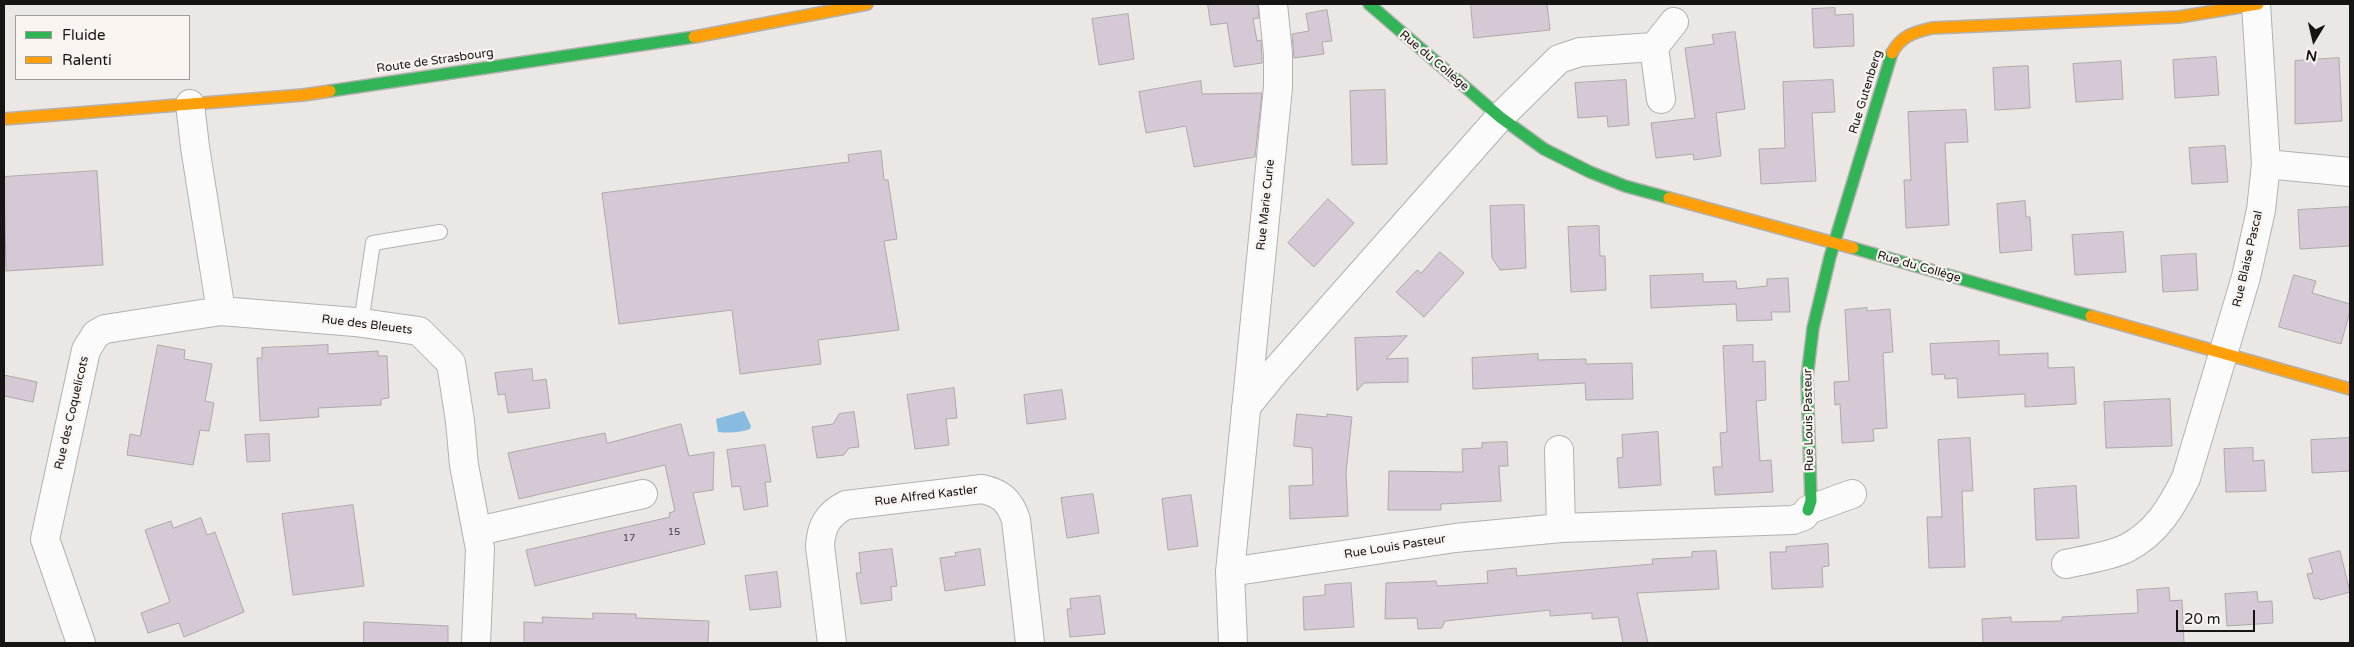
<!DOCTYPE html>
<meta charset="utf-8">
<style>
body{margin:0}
#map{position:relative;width:2354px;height:647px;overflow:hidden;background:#eae7e4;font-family:"Varela Round",sans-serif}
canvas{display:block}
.frame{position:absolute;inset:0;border:5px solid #171514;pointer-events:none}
.legend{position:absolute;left:15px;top:15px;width:175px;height:65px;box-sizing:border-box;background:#f9f4f0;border:1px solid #9f9b98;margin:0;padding:6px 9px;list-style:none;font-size:15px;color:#171514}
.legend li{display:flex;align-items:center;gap:10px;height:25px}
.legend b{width:25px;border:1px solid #9f9b98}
.north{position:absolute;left:2289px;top:15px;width:50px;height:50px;-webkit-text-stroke:4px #f9f4f0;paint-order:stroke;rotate:189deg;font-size:14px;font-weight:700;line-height:20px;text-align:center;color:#171514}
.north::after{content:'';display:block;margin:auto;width:18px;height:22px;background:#171514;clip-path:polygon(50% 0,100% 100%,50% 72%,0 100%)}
.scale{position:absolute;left:2176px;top:610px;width:79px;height:22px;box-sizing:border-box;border:2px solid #171514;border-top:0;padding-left:6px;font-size:15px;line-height:18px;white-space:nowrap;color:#171514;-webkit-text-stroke:4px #f9f4f0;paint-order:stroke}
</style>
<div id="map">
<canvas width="2354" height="647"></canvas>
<div class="frame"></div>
<ul class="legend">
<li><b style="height:6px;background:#30b455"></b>Fluide</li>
<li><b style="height:6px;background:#ff9f0a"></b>Ralenti</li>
</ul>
<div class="north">N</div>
<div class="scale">20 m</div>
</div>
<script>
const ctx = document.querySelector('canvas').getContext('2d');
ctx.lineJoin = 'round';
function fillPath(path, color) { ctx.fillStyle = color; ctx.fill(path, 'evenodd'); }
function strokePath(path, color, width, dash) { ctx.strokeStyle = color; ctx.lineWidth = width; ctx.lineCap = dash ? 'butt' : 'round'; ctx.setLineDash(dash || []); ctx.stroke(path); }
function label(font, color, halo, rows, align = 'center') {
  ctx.font = font + ' "Varela Round",sans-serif'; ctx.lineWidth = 4.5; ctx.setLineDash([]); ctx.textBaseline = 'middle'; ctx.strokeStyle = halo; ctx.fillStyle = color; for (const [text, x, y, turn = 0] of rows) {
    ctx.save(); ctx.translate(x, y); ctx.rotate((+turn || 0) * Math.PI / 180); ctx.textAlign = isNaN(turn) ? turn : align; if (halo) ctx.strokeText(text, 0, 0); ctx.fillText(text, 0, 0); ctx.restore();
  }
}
fillPath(new Path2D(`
 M744 411 751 426 750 429C739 433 729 433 718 432L716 419Z`), '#87bce0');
const building = new Path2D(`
 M1208 4H1258L1259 18 1253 19 1257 41 1261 40 1262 63 1234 67 1227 23 1211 25Z
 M1471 4H1547L1550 30 1474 38Z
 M1835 8V15L1853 14 1854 46 1814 48 1812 9Z
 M1327 10 1332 41 1322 42 1324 54 1294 58 1292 34 1309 31 1306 14Z
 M1128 14 1134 59 1099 65 1092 19Z
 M1735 32 1745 109 1716 113 1721 156 1694 160 1693 154 1656 158 1651 123 1695 118 1685 48 1714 44 1712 35Z
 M2216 57 2219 95 2175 98 2173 60Z
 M2339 58 2342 121 2295 124V61Z
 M2121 61 2123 99 2076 102 2073 64Z
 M2028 66 2030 108 1995 110 1993 68Z
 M1626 80 1629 125 1608 127 1607 116 1578 118 1575 83Z
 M1833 80 1835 112 1812 113 1816 181 1761 184 1759 149 1785 148 1783 82Z
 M1201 81 1202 94 1262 93 1255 157 1194 167 1186 126 1146 133 1139 92Z
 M1385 90 1387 164 1352 165 1350 91Z
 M1966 110 1968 142 1945 143 1949 225 1906 228 1904 180H1911L1908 112Z
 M2225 146 2228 182 2192 184 2189 148Z
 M881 151 884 180H888L897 239 884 241 899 330 818 340 821 364 740 374 732 310 619 324 602 193 849 162 848 155Z
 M97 171 103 265 6 271 4 177Z
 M1328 199 1354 223 1314 267 1288 243Z
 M2025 201 2026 217H2030L2032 250 2000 253 1997 204Z
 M1524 205 1526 268 1500 270 1492 258 1490 206Z
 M2350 207V246L2300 249 2298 210Z
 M1599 226 1600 256H1605L1606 290 1571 292 1568 227Z
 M2123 232 2126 272 2075 275 2072 235Z
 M1440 252 1464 273 1424 317 1396 292 1417 270 1421 273Z
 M2196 254 2198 290 2163 292 2161 256Z
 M1703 274V282L1736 281 1737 289 1767 286V279L1788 278 1790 312H1771L1772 320 1737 321 1736 304 1651 308 1650 276Z
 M2294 275 2316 281 2312 293 2350 304V311L2341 344 2279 327Z
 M1867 308V311L1890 309 1893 352 1883 353 1887 428 1873 429 1874 441 1842 443 1840 404 1835 405 1834 382 1849 381 1845 310Z
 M1407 336 1386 359 1408 358V382L1364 383 1357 391 1355 338Z
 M1999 341V355L2048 353V368L2074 367 2076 404 2025 407V394L1958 398 1957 378 1945 379 1944 374 1932 375 1930 344Z
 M158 345 185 350 184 359 212 364 205 401 214 403 209 431 200 430 193 465 127 455 130 434 140 436Z
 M328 345V354L378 351V356H387L389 398 381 399V405L318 408 319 417 260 421 257 358H262V348Z
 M1753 345V362L1765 361 1766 400 1756 401 1760 461 1771 460 1773 492 1715 495 1713 467H1722L1720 433 1727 432 1723 346Z
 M1538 354V360L1586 359V364L1632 363 1633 399 1586 400 1585 383 1473 389 1472 358Z
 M532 369 533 381 546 379 550 408 508 413 505 394 498 395 495 373Z
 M4 375 37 382 33 402 4 396Z
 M954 388 957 418 946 419 949 445 915 449 907 395Z
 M1062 390 1066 419 1027 424 1024 395Z
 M2170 399 2172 446 2106 448 2104 402Z
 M854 412 859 447 849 448 844 455 817 458 812 427 833 424 839 414Z
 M1297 414 1327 417V414L1352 417 1346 472 1348 516 1290 519 1289 486 1313 485 1312 448 1294 446Z
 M681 424 689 456 714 452 713 490 693 493 705 544 535 586 526 550 670 517 669 513 675 511 665 465 519 499 508 453 605 433 607 443Z
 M1658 432 1661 485 1619 488 1617 458 1623 457 1622 435Z
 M269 434 270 461 247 462 245 435Z
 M1970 438 1973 491H1962L1965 567 1929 568 1927 517H1942L1938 440Z
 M2350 438V471L2312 473 2311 440Z
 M1507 442 1508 466H1499L1501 501 1441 504V510H1388L1389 471 1463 472 1462 449 1482 448V443Z
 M765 445 771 482H765L768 506 744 510 740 486 732 487 727 450Z
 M2253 448V461L2264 460 2266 491 2226 492 2224 449Z
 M2076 486 2079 538 2036 540 2034 489Z
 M1093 494 1099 533 1067 538 1061 498Z
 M1191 495 1198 546 1168 550 1162 499Z
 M353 505 364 586 293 595 282 514Z
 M201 518 207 535 215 532 244 612 184 637 179 623 148 633 141 613 170 602 145 530 171 521 173 528Z
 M1828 544 1829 566 1822 567 1823 587 1772 589 1770 552H1786V547Z
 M892 549 897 586 891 587 892 600 861 604 856 573H861L859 553Z
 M980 549 985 585 945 591 940 558 956 556 955 553Z
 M1716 551 1719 589 1637 593 1648 643H1623L1618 617 1592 619V613L1550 616V610L1445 621 1442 628 1418 629 1417 618 1385 619 1386 583 1436 581 1437 586 1488 583 1487 571 1516 568 1517 576 1653 564 1652 559 1692 557V552Z
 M2340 551 2350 592 2320 600 2319 598 2314 599 2307 574 2313 573 2309 559Z
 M777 572 781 607 750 610 745 576Z
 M1351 583 1354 627 1304 630 1303 597 1325 595V585Z
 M2169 588 2170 601 2182 600 2184 643H1983L1982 619 2011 617V622L2062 621V617L2138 613 2137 590Z
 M2257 592 2258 602 2272 601 2273 623 2227 626 2225 594Z
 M1100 596 1105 634 1070 637 1067 609H1071L1070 599Z
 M593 613 636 614V618L709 621 708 643H524V622L543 623 542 617 593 619Z
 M364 622 448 626V643H364Z`);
fillPath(building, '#d5c9d5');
strokePath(building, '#aba9a9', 1);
const lane = new Path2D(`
 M361 323 373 243 440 232`);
const street = new Path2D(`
 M1654 47 1674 22
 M2266 164 2350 172
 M221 311 355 322 419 331 451 363 460 421 464 465 480 549 476 643
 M1246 407 1277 369 1500 117 1559 59 1580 52 1654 47 1661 99
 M1559 450 1561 528
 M478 531 643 494
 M2066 564C2084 560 2111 556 2127 548 2157 532 2171 508 2186 478L2246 277 2261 210 2266 164 2256 4
 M1230 572 1455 538 1561 528 1793 520 1804 516 1808 510 1852 494
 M81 643 45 539 86 350 96 334 105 329 221 311 195 147 190 104
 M832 643 820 546C821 526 828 514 846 505L982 489C1001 493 1010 501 1016 520L1030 643
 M1233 643 1230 572 1278 87V54L1273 4`);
const fast = new Path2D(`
 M1369 4 1500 117 1544 149 1590 172 1625 186 1669 198
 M330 91 694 37
 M1853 248 2091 316
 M1808 510 1811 501 1807 378 1813 328 1830 257 1892 53`);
const slow = new Path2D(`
 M694 37 867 4
 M1892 53C1901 36 1914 32 1932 28L2179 17 2258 4
 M4 119 303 95 330 91
 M1669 198 1853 248
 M2091 316 2350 389`);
strokePath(lane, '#b3b1af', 16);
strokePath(street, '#b3b1af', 30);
strokePath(fast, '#b3b1af', 14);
strokePath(slow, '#b3b1af', 14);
strokePath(lane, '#fcfbfb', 14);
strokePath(street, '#fcfbfb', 28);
strokePath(fast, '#30b455', 11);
strokePath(slow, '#ff9f0a', 11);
label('10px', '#464244', null, [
 ["15",674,532],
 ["17",629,538]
]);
label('12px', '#171514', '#f9f4f0', [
 ["Route de Strasbourg",435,61,-8],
 ["Rue du Collège",1434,61,40],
 ["Rue Gutenberg",1866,92,-73],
 ["Rue Marie Curie",1266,205,-84],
 ["Rue Blaise Pascal",2248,259,-77],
 ["Rue du Collège",1919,267,16],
 ["Rue des Bleuets",367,325,7],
 ["Rue des Coquelicots",72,413,-77],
 ["Rue Louis Pasteur",1809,420,-91],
 ["Rue Alfred Kastler",926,496,-7],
 ["Rue Louis Pasteur",1395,547,-9]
]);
</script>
